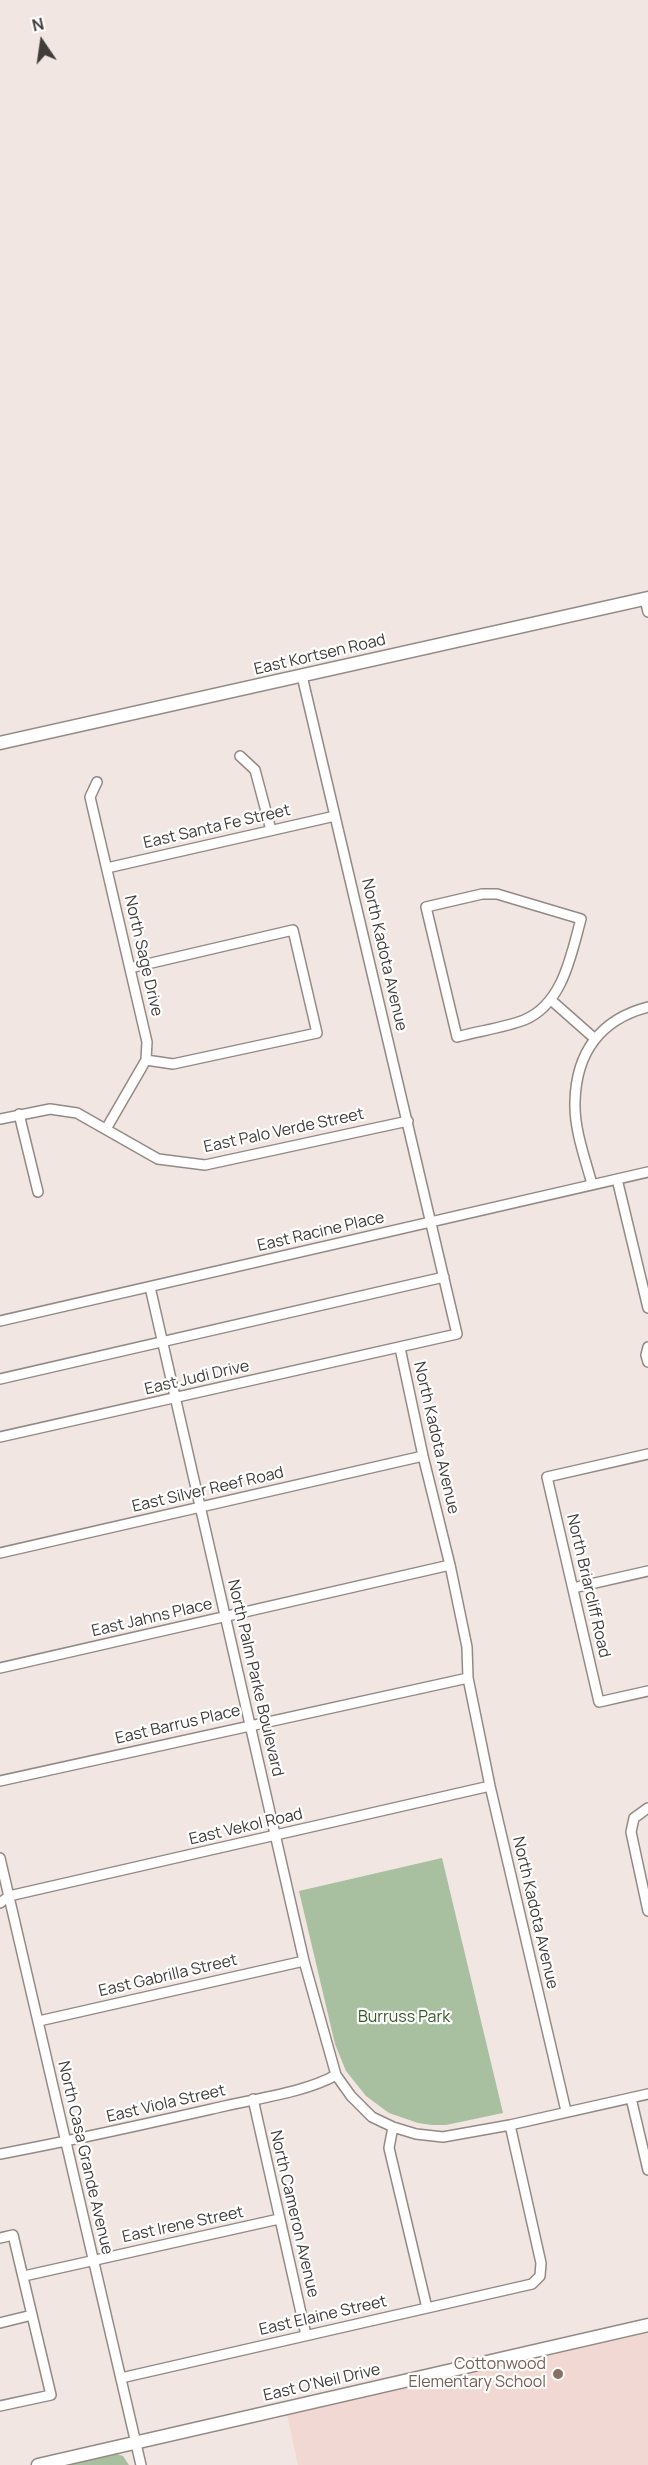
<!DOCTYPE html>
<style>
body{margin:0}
#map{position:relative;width:648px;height:2465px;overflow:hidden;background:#f1e6e1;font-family:Manrope,sans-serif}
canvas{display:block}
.north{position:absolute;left:12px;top:12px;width:60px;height:60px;-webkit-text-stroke:4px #fff;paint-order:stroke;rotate:347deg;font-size:16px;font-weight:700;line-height:24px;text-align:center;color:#403c3a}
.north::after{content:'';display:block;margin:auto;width:21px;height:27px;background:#403c3a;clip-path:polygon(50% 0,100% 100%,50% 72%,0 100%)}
</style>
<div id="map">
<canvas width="648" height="2465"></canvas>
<div class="north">N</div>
</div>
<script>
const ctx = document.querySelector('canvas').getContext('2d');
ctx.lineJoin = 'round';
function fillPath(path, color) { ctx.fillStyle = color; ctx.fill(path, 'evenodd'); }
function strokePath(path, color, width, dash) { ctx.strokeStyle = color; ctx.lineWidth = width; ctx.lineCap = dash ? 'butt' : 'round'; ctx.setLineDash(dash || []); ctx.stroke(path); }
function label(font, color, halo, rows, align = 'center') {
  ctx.font = font + ' Manrope,sans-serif'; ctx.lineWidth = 4.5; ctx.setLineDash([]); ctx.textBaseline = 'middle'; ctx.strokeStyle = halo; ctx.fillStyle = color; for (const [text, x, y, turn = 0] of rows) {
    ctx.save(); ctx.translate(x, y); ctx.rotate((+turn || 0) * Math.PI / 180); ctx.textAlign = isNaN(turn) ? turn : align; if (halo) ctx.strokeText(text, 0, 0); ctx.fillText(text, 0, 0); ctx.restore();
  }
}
fillPath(new Path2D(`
 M648 2333V2465H298L287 2415Z`), '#f2d8d3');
fillPath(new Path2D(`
 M442 1858 503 2113 446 2125H432L418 2123 389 2113 366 2096 346 2071 335 2044 299 1891Z
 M117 2454 123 2456 129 2465H68Z`), '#a8bfa0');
const street = new Path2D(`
 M645 599 648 612
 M240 756 255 770 271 830
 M97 782 90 797 147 1042 146 1060 106 1129
 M107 868 335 816
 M482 894H497L581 919C571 955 563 1004 524 1020 503 1028 478 1031 457 1037L426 907Z
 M130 968 293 930 317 1033 173 1064 146 1060
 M551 1000 594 1038
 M19 1114 38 1192
 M0 1119 50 1109 77 1113 158 1159 205 1165 408 1121
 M617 1179 648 1308
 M592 1184C585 1158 574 1129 575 1102 576 1052 601 1019 648 1007
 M150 1287 304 1961 336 2075 351 2096 372 2117 393 2127 416 2134 443 2137 510 2125 648 2094
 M0 1321 648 1172
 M648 1347 646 1355 648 1362
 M400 1348 423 1456 450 1565 467 1647 468 1678 490 1786 566 2111
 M0 1379 444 1277
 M0 1437 457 1334 302 676
 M648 1454 547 1477 599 1702 648 1691
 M0 1553 423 1456
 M573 1588 648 1571
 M0 1668 450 1565
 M0 1781 468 1678
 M648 1808 634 1818 631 1832 648 1911
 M0 1858 141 2465
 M0 1903 9 1896 490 1786
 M39 2021 304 1961
 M631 2098 648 2170
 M253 2099 306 2335
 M393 2127 389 2148 427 2308
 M0 2154C76 2140 150 2123 225 2106 259 2098 306 2092 336 2075
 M0 2238 13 2235 51 2395 0 2406
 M24 2276 279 2219
 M0 2323 32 2315
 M121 2378 532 2284 540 2276 541 2263 510 2125`);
const secondary = new Path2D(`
 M0 743 648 598
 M38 2465 648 2325`);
strokePath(street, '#948a85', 12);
strokePath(secondary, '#948a85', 15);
strokePath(street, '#fff', 9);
strokePath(secondary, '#fff', 12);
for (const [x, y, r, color] of [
 [558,2374,6,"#8d6e63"]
]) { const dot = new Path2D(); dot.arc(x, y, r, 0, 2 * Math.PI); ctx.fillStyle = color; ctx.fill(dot); strokePath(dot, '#fff', 2); }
label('16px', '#403c3a', '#fff', [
 ["East Kortsen Road",320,655,-13],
 ["East Santa Fe Street",217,827,-13],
 ["North Kadota Avenue",384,955,77],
 ["North Sage Drive",143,956,77],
 ["East Palo Verde Street",284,1131,-12],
 ["East Racine Place",321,1232,-13],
 ["East Judi Drive",197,1378,-13],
 ["North Kadota Avenue",436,1438,77],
 ["East Silver Reef Road",208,1490,-13],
 ["North Briarcliff Road",588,1586,77],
 ["East Jahns Place",152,1618,-13],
 ["North Palm Parke Boulevard",255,1678,77],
 ["East Barrus Place",178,1725,-13],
 ["East Vekol Road",246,1827,-13],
 ["North Kadota Avenue",535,1913,77],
 ["East Gabrilla Street",168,1976,-13],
 ["East Viola Street",166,2104,-13],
 ["North Casa Grande Avenue",85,2158,77],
 ["North Cameron Avenue",294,2214,77],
 ["East Irene Street",183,2225,-12],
 ["East Elaine Street",323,2316,-13],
 ["East O'Neil Drive",322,2383,-13]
]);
label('16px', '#345926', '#fff', [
 ["Burruss Park",404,2018]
]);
label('16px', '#785e54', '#fff', [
 ["Cottonwood",546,2365],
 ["Elementary School",546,2383]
], 'right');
</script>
